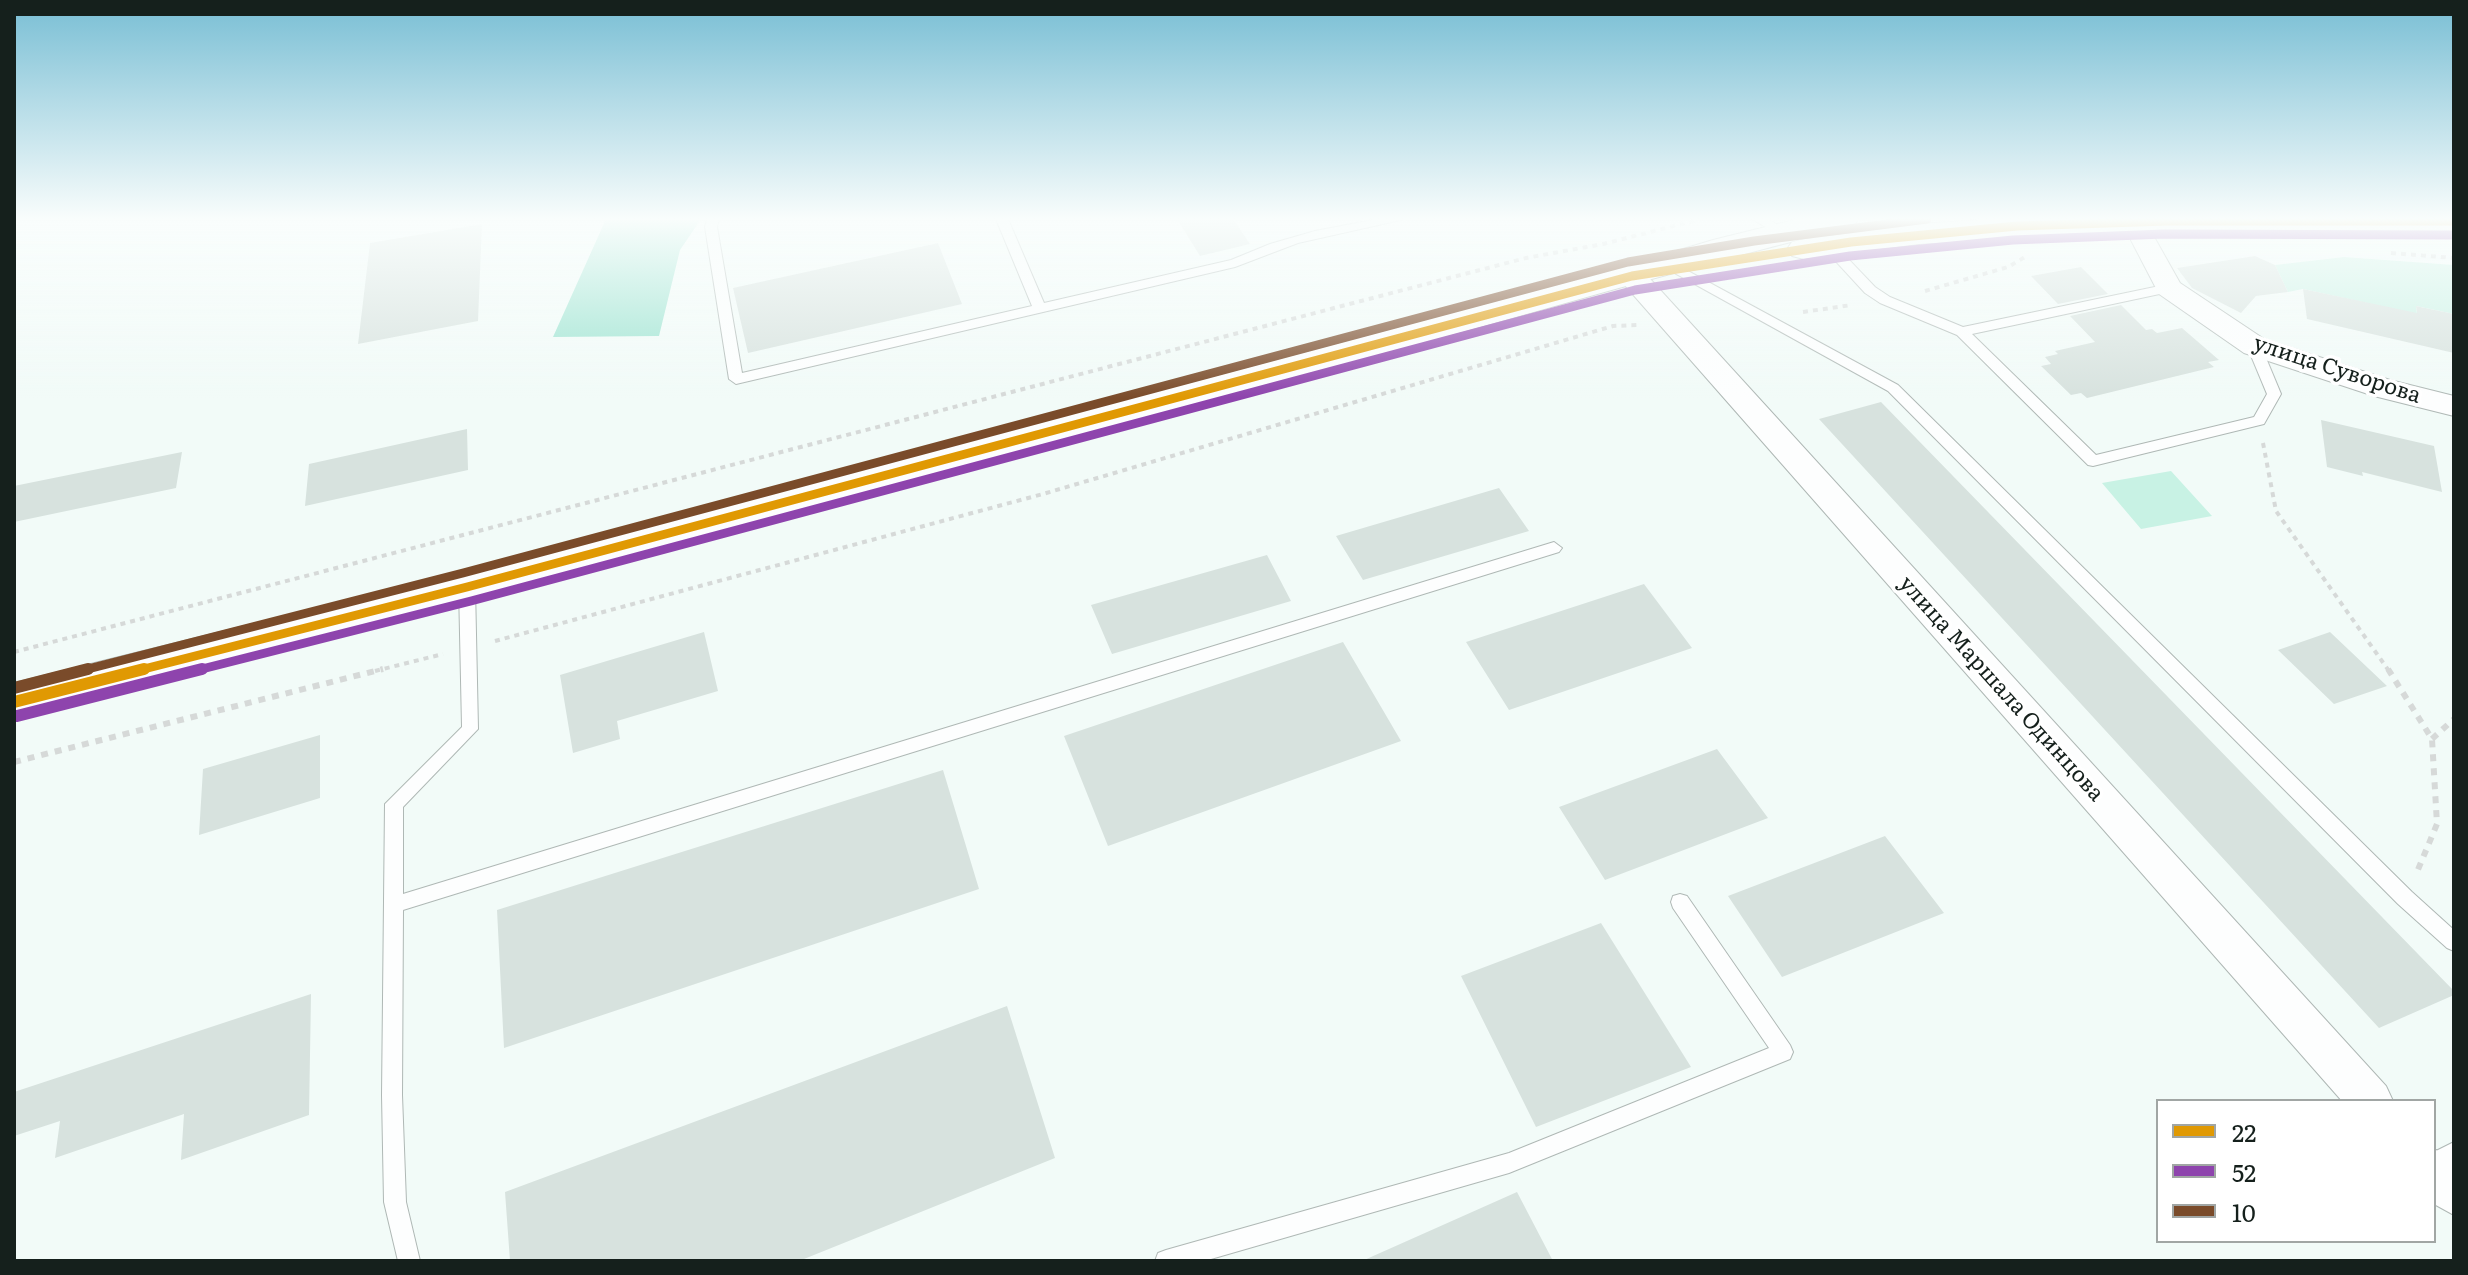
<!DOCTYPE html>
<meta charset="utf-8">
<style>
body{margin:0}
#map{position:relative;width:2468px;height:1275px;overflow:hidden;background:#f2fbf8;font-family:Literata,serif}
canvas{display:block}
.frame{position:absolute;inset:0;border:16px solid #15201c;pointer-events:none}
.legend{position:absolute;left:2156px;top:1099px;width:280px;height:144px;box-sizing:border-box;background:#fff;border:2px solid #a1a6a4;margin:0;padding:10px 14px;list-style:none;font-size:24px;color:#15201c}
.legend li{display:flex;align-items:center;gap:16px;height:40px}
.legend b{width:40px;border:2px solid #a1a6a4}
</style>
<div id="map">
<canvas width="2468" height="1275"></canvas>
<div class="frame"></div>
<ul class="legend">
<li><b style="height:10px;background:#e09903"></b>22</li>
<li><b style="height:10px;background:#8e44ad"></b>52</li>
<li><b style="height:10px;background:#7a4b2a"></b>10</li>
</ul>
</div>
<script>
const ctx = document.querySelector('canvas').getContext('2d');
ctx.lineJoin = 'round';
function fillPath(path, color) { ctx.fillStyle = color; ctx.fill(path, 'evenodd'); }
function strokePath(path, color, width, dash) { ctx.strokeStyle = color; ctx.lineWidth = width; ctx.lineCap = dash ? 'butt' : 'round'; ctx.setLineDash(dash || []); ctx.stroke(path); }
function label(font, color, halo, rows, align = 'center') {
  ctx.font = font + ' Literata,serif'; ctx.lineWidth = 7; ctx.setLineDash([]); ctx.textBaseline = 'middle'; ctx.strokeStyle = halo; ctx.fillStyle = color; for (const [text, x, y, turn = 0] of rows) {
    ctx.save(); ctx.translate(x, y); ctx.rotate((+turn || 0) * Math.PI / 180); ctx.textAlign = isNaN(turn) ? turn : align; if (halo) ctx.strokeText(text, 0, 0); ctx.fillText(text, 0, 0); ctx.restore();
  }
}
fillPath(new Path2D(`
 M2344 257 2454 265V314L2416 306 2417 314 2303 289 2288 292 2275 265Z
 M2171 471 2212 516 2141 529 2102 483Z`), '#c8f2e4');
fillPath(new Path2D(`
 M606 219H701L680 250 659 336 553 337Z`), '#9be3d0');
fillPath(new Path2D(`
 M1177 219H1233L1250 244 1200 256Z
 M482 224 478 321 358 344 370 243Z
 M938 243 962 304 748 353 733 288Z
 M2255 256 2275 265 2288 292 2256 296 2241 313 2192 288 2177 268Z
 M2081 267 2108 294 2058 304 2031 276Z
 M2303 289 2417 313 2416 306 2454 314V353L2307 319Z
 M2121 305 2146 330 2152 329 2157 333 2182 328 2219 360 2208 362 2214 367 2087 398 2081 393 2071 395 2041 366 2051 364 2045 357 2058 354 2055 351 2095 342 2070 316Z
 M1881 402 2454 991V995L2379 1028 1819 419Z
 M2321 420 2434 446 2442 492 2362 472 2363 476 2327 467Z
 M467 429 468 470 305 506 309 464Z
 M182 452 176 488 14 522V486Z
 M1499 488 1529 531 1363 580 1336 536Z
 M1267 555 1291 601 1112 654 1091 605Z
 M1644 584 1692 648 1509 710 1466 642Z
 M704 632 718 691 617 721 620 739 573 753 560 675Z
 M2330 632 2387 686 2334 704 2278 650Z
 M1343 642 1401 741 1108 846 1064 736Z
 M320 735V798L199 835 203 769Z
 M1717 749 1768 818 1605 880 1559 807Z
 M943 770 979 889 504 1048 497 910Z
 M1885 836 1944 913 1782 977 1728 896Z
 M1601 923 1691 1067 1536 1127 1461 976Z
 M311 994 309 1115 181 1160 184 1114 55 1158 60 1121 14 1136V1092Z
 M1007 1006 1055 1158 799 1261H510L505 1192Z
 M1517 1192 1553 1261H1362Z`), '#d7e2de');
const lane = new Path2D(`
 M707 219H719L717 227 742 373 1032 306 996 219H1008L1044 303 1231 260 1270 244 1315 231 1378 219H1405L1298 243 1235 267 736 384 729 379 705 227Z
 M1752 219H1768L1789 232 1783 236 1779 235Z
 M1810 222 1814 223 1875 287 1890 297 1963 327 2169 284 2174 285 2175 288 2169 292 1972 334 2096 455 2254 417 2267 394 2247 346 2249 343 2254 342 2261 346 2281 394 2264 424 2093 466 2088 465 1957 335 1880 303 1865 293 1806 229V223Z
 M1675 264 1898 385 2412 892 2454 930V951L2447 948 2398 904 1888 391 1671 271 1669 268Z
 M1554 542 1562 548 1559 552 403 910 402 1095 406 1202 420 1261H398L384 1202 382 1095 385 804 462 727 459 587 462 583H472L475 587 478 729 403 807V894Z
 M1680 894 1687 896 1790 1045 1793 1052 1790 1059 1509 1173 1204 1261H1155L1158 1253 1166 1250 1509 1153 1769 1048 1673 908 1671 902 1673 896Z
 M2454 1142V1163L2434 1173V1152Z`);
const street = new Path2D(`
 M2120 219H2144L2180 283 2264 339 2390 380 2454 396V416L2374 396 2244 353 2159 294Z
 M1632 268 1642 270 2386 1086 2393 1101H2342L1622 282 1619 276 1622 270Z
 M2434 1149 2454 1160V1215L2434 1204Z`);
const secondary = new Path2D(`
 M1798 219H1858L1854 226C1640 279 1429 343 1217 401 817 511 416 617 14 721V683L467 571 1212 377 1620 268 1713 240Z
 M1994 219H2454V231H2132L1919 244 1804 259 1792 256 1787 249 1792 242 1804 239 1919 224Z`);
strokePath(lane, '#afb8b5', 2);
strokePath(street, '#afb8b5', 2);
strokePath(secondary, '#afb8b5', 2);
strokePath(new Path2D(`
 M2391 253 2454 258
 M1925 291 2008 267 2025 257
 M1803 312 1852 305
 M2263 443 2276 511 2389 671
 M495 641 1043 494 1613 326 1638 325
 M14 652 1526 258 1603 244 1701 219
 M375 671 443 654`), '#d6d9d8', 4, [5, 5]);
strokePath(new Path2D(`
 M2388 669 2432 739 2437 824 2417 872
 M2432 739 2454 719
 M14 762 383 669`), '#d6d9d8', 6, [7, 7]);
fillPath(lane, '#fdfefe');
fillPath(street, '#fdfefe');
fillPath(secondary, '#fdfefe');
strokePath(new Path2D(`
 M136 671 467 587 1632 276 1851 242 2017 226 2167 221H2454`), '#e09903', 9);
strokePath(new Path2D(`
 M14 702 144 669`), '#e09903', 12);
strokePath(new Path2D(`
 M194 671 471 601 1635 290 1850 256 2013 240 2164 234 2454 235`), '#8e44ad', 9);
strokePath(new Path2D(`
 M17 716 202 669`), '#8e44ad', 12);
strokePath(new Path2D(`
 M80 671 463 573 1628 262 1754 241 1927 219`), '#7a4b2a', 9);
strokePath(new Path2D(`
 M14 688 88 669`), '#7a4b2a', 12);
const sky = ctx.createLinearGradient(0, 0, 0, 398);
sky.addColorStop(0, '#78bed4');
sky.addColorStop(0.55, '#f9fdfc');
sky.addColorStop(1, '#f9fdfc00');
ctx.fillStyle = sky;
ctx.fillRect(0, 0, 2468, 398);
label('22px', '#15201c', '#fff', [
 ["улица Суворова",2337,370,18],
 ["улица Маршала Одинцова",2001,689,48]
]);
</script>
